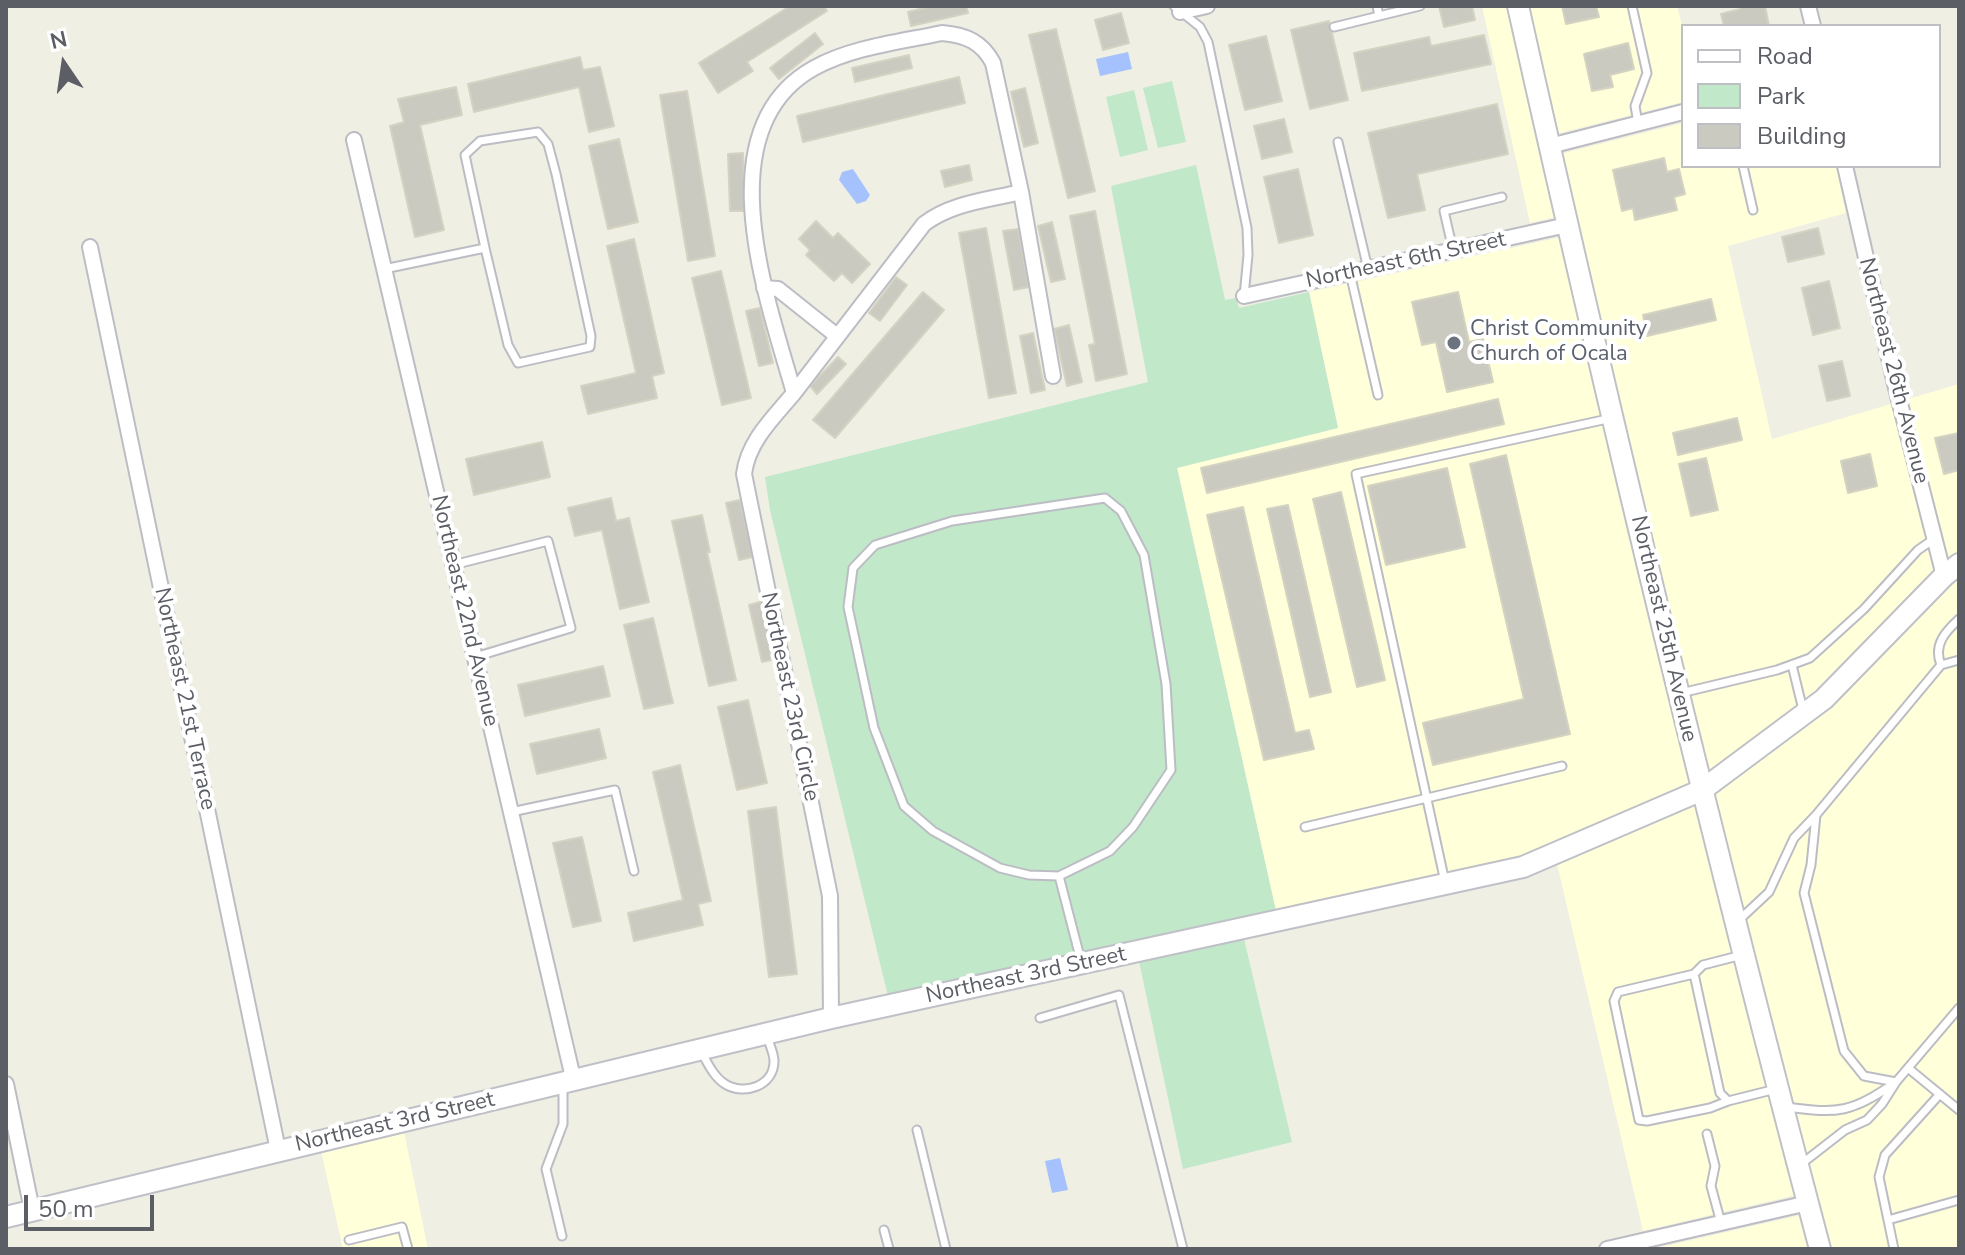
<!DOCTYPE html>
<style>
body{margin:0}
#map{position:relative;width:1965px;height:1255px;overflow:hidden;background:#efefe4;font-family:"Nunito Sans",sans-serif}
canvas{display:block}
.frame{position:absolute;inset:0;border:8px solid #5c5e66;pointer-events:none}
.legend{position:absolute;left:1681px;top:24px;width:260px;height:144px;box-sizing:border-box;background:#fff;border:2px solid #bebfc2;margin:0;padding:10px 14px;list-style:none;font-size:24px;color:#5c5e66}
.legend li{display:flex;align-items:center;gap:16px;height:40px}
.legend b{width:40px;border:2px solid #bebfc2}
.north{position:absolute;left:24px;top:24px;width:80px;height:80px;-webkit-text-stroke:6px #fff;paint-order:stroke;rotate:347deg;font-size:22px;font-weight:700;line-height:32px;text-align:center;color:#5c5e66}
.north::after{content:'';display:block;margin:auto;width:28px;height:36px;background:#5c5e66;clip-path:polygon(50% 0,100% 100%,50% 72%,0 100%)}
.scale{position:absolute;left:24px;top:1195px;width:130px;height:36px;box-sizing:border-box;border:4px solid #5c5e66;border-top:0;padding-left:10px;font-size:24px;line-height:28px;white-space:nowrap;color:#5c5e66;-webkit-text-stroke:6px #fff;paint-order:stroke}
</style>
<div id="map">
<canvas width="1965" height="1255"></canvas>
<div class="frame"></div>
<ul class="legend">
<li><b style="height:10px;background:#fff"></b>Road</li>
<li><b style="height:22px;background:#c0e8c9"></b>Park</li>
<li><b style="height:22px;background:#cacac1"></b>Building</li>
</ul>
<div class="north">N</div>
<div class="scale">50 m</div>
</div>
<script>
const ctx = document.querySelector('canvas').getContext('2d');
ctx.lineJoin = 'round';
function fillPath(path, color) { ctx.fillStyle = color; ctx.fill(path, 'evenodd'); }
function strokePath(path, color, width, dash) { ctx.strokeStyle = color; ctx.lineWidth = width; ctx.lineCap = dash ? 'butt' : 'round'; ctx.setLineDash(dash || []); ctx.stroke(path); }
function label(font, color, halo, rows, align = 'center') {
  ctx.font = font + ' "Nunito Sans",sans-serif'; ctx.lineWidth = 8; ctx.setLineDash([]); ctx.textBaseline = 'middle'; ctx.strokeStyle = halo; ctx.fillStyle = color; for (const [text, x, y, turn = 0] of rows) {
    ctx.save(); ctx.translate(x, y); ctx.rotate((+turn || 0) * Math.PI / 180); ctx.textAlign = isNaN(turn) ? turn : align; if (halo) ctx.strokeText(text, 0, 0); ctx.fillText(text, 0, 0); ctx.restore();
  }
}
fillPath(new Path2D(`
 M1482 6H1509L1556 217 1530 223Z
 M1528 6H1677L1683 29V102L1556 134Z
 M1683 123V166H1836L1846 213 1728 246 1772 439 1891 404 1934 572 1818 691 1707 774 1560 154Z
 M1561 237 1691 784 1520 858 1276 911 1177 467 1338 428 1309 292Z
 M1959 384V551L1949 559 1908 399Z
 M1959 576V1249H1829L1713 795 1830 707 1948 585 1955 584 1954 580Z
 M1696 804 1796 1195 1643 1231 1557 864Z
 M404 1132 428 1249H343L321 1151Z
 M1801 1215 1810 1249H1652Z`), '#ffffda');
fillPath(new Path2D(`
 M1172 81 1186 142 1158 148 1143 88Z
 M1134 90 1148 150 1120 157 1106 97Z
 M1196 165 1225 300 1236 298 1239 308 1309 292 1338 428 1177 468 1276 911 888 996 770 510 765 477 1148 382 1111 186Z
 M1244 939 1292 1142 1183 1169 1139 961Z`), '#c0e8c9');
fillPath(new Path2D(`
 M1128 52 1132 69 1100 76 1096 59Z
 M853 169 870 195 866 201 857 204 839 180 842 172Z
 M1060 1158 1068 1190 1052 1193 1045 1161Z`), '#a5c2ff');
const building = new Path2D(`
 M790 6H824L827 11 747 62 753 71 718 93 699 63Z
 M932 6H966L968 13 911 26 908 12Z
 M1439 6H1472L1475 20 1444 27Z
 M1562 6H1596L1599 17 1566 24Z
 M1739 6H1765L1769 26H1724L1721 14 1740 9Z
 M1121 13 1129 43 1103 50 1095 20Z
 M1329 21 1348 100 1310 109 1291 30Z
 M1056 29 1095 191 1068 198 1029 35Z
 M815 33 823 44 779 79 770 68Z
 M1484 35 1491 64 1362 91 1354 53 1429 37 1431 46Z
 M1266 36 1282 101 1245 110 1229 45Z
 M1628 43 1634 69 1610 75 1613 87 1592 91 1584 54Z
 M909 55 912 68 855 82 852 68Z
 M580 57 583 70 600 67 614 126 589 132 579 87 474 112 468 84Z
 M959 77 965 103 803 142 797 116Z
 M456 87 462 115 420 125 444 230 415 237 390 126 404 122 398 99Z
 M1025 88 1038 143 1024 147 1011 92Z
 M687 91 715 256 688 261 660 95Z
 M1497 104 1508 154 1417 174 1425 210 1388 218 1368 133Z
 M1284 119 1292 152 1262 159 1254 126Z
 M619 139 638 222 608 229 589 146Z
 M743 153 745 211H730L728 154Z
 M1664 158 1667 172 1679 169 1685 194 1674 197 1677 210 1635 220 1633 208 1622 211 1613 170Z
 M969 165 972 180 945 187 941 171Z
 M1298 169 1313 235 1279 243 1264 177Z
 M1095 211 1127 374 1096 381 1089 345 1095 344 1070 216Z
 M816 221 833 238 838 233 870 264 852 283 842 273 834 281 806 255 810 250 799 239Z
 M1052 222 1065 279 1051 282 1038 226Z
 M986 228 1016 393 989 398 959 233Z
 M1818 228 1824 254 1788 262 1782 237Z
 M1018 229 1029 287 1014 290 1003 231Z
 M634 239 664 373 652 376 657 398 588 414 581 386 636 373 607 246Z
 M721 271 751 398 722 405 692 278Z
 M896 277 907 285 880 321 869 313Z
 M1829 281 1840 328 1813 335 1802 288Z
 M923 292 944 310 835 438 813 420Z
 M1458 292 1469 342 1483 339 1493 382 1447 392 1436 342 1422 345 1412 302Z
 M1711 299 1716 320 1647 336 1643 315Z
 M760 308 773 363 759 366 746 311Z
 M1069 325 1082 382 1067 386 1054 329Z
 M1033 333 1045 390 1031 393 1020 336Z
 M838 357 846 364 817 394 810 386Z
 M1842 361 1850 396 1827 401 1819 366Z
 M1498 399 1504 424 1207 493 1201 468Z
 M1737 418 1742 440 1678 455 1673 433Z
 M1959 433V470L1944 474 1935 438Z
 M542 442 550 477 474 495 466 459Z
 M1870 454 1877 486 1848 493 1841 461Z
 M1506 455 1570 734 1433 765 1423 723 1524 699 1470 464Z
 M1706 458 1718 510 1691 516 1679 464Z
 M1447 468 1465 547 1386 565 1368 486Z
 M1341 492 1385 680 1357 687 1313 499Z
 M611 498 616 521 629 518 649 602 620 609 602 530 575 536 568 508Z
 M740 500 753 557 739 560 726 503Z
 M1288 505 1331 692 1310 697 1267 509Z
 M1243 507 1295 733 1309 730 1314 749 1264 760 1207 515Z
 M702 515 710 552H707L736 680 709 686 672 521Z
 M763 601 776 659 762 662 749 605Z
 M653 618 673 703 644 709 624 625Z
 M603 666 610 696 525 716 518 685Z
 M748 700 767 783 737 790 718 707Z
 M599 729 606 758 537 774 530 744Z
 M680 765 711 901 698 904 703 925 634 941 628 913 683 900 653 772Z
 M776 807 797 974 769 977 748 811Z
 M582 837 601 921 573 927 553 843Z`);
fillPath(building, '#cacac1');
strokePath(building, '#d4d3c2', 2);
const lane = new Path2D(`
 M1174 6 1200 27 1208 42 1247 228 1248 255 1244 296
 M1377 6 1379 16 1420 6
 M1632 6 1647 73 1635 106 1638 123
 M1334 27 1379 16
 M1338 142 1368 269
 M1743 166 1753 210
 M1453 250 1444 211 1502 197
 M384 269 485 248 465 155 480 141 538 132 548 144 556 174 591 336 590 347 518 363 508 345 485 248
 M1350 273 1378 395
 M453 565 548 541 571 628 475 657
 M1959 619C1945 632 1933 645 1941 665L1959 660
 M1792 665 1803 710
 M1941 665 1816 815 1811 865 1804 893 1844 1051 1864 1076 1896 1082 1959 1008
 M1681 693 1777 670 1810 658 1864 609 1918 550 1934 539
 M511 812 615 790 634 871
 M1305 827 1562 766
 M1059 876 1029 875 1000 868 933 831 904 806 874 728 848 607 853 568 875 545 952 521 1105 498 1121 511 1144 555 1166 684 1171 770 1133 827 1110 851 1059 876 1081 961
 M1445 882 1356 474 1612 418
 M1738 921 1769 892 1794 838 1816 815
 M1742 955 1703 965 1694 974 1720 1093 1728 1101 1776 1089
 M1694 974 1618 992 1614 1001 1639 1120 1647 1121 1710 1108 1728 1101
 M1040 1018 1119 995 1183 1249
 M702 1053C708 1064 714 1077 725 1084 744 1096 774 1086 774 1061 774 1053 769 1044 767 1036
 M1908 1068 1959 1110
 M1940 1094 1885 1155 1879 1177 1888 1220 1959 1200
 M1786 1107C1839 1114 1851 1113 1896 1082L1882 1104 1867 1120 1845 1130 1800 1165
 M917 1130 946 1249
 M1707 1134 1715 1166 1711 1186 1721 1223
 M1888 1220 1894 1249
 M884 1230 889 1249
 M562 1236 546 1169 563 1124V1087
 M349 1240 402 1227 408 1249`);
const street = new Path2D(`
 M1808 6 1813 26
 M1180 12 1207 6
 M942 33C966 35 982 42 993 63L1021 192C988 200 951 203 924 224L794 393C768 301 704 129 814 68 852 47 900 42 942 33Z
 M354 140 574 1082
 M1550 146 1683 112
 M1845 166 1895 384 1944 576
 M1021 192 1053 376
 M90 247 278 1150
 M764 288 778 289 837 336
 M1244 296 1567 225
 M794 393C774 417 748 441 744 474L830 896 831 1018
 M6 1084 32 1210
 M1607 1249 1808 1203`);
const secondary = new Path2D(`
 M1518 6C1611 422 1711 837 1820 1249
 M6 1217 831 1018 1523 867 1702 790 1824 699 1944 576 1959 564`);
strokePath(lane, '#bcbdc4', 11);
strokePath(street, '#bcbdc4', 18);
strokePath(secondary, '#bfc0c8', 24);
strokePath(lane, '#fff', 7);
strokePath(street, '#fff', 14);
strokePath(secondary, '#fff', 20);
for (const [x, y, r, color] of [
 [1454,343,8,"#6b7280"]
]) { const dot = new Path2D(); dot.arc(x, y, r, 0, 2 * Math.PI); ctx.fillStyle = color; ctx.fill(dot); strokePath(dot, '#fff', 3); }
label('22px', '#5c5e66', '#fff', [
 ["Northeast 6th Street",1406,261,-12],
 ["Northeast 26th Avenue",1893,371,76],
 ["Northeast 22nd Avenue",464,611,77],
 ["Northeast 25th Avenue",1663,629,77],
 ["Northeast 23rd Circle",789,697,78],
 ["Northeast 21st Terrace",184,699,78],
 ["Northeast 3rd Street",1026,976,-12],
 ["Northeast 3rd Street",395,1123,-13]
]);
label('22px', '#5b616d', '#fff', [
 ["Christ Community",1470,330],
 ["Church of Ocala",1470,355]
], 'left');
</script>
